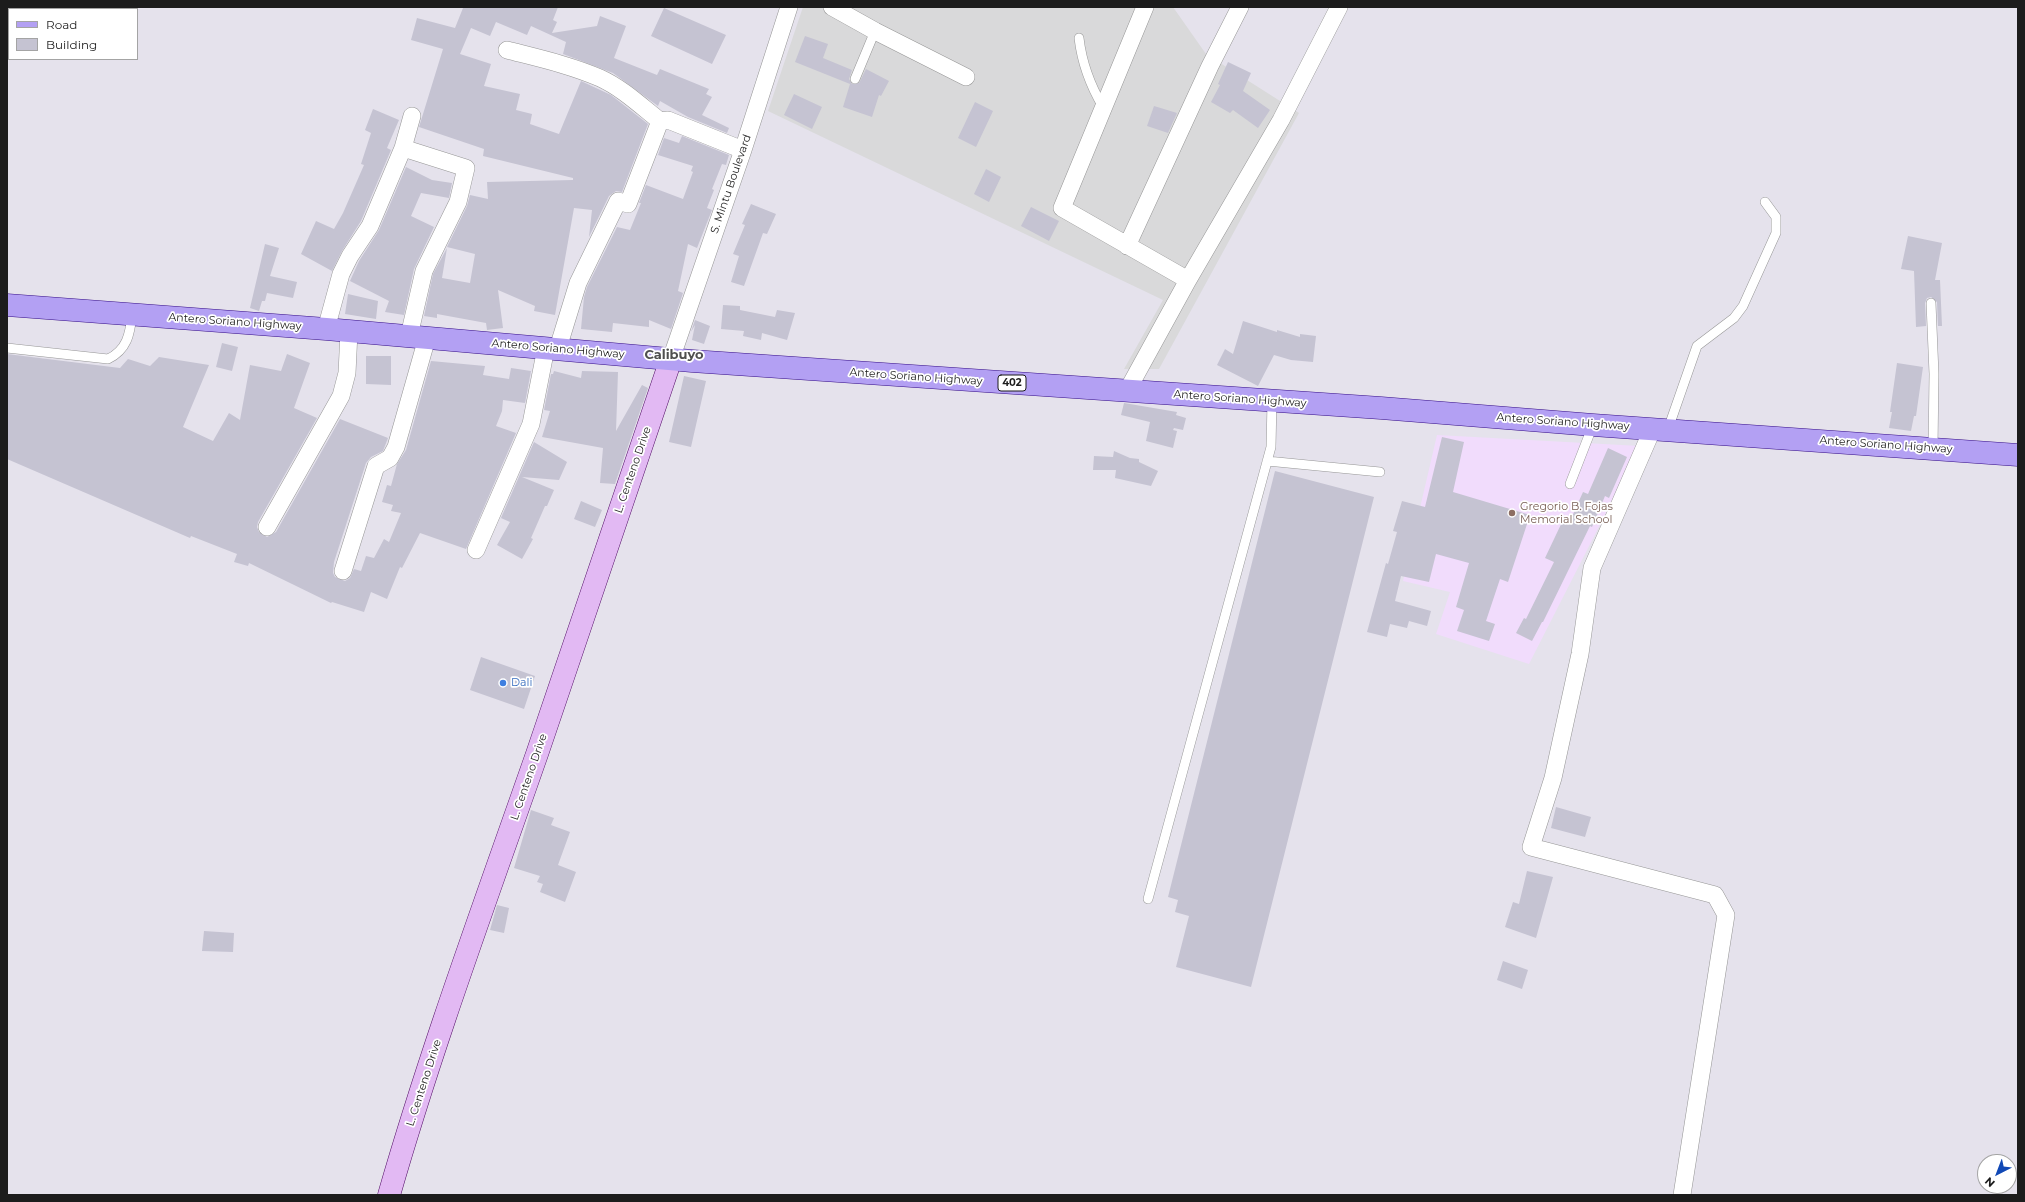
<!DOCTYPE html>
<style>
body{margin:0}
#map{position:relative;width:2025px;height:1202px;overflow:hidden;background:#e5e2ec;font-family:Montserrat,sans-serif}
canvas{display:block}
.frame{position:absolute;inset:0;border:8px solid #1c1c1c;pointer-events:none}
.legend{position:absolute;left:8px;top:8px;width:130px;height:52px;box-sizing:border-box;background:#fff;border:1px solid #a4a4a4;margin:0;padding:5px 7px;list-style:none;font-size:12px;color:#1c1c1c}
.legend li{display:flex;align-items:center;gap:8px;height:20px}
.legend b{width:20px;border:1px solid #a4a4a4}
.north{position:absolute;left:1977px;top:1154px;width:40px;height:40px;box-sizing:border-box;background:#fff;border:1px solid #a4a4a4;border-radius:50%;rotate:222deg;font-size:11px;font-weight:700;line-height:16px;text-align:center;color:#1c1c1c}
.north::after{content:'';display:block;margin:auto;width:14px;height:18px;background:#1149b6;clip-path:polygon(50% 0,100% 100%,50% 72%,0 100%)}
</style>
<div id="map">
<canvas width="2025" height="1202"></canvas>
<div class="frame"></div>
<ul class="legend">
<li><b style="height:5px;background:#b3a0f3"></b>Road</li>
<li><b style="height:11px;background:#c5c3d2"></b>Building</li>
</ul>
<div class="north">N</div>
</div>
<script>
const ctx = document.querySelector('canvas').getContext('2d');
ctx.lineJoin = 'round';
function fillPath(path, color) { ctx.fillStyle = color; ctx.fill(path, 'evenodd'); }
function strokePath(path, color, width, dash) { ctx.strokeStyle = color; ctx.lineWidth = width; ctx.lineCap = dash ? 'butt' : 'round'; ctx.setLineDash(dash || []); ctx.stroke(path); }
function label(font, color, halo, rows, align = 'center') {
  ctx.font = font + ' Montserrat,sans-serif'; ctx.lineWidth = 3.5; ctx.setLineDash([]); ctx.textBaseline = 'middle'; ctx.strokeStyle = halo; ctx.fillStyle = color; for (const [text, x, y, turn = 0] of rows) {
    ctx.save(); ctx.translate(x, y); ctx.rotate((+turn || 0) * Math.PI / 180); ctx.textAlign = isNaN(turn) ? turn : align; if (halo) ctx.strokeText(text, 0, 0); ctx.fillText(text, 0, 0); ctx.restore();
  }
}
fillPath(new Path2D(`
 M803 7H1173L1206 54 1299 113 1159 369H1124L1163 300 768 111Z`), '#d9d9da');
fillPath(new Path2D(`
 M1437 435 1640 446 1529 664 1436 634 1450 592 1403 581Z`), '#f1dcfc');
fillPath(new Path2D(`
 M462 7H558L553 20 557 22 552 33 597 26 600 16 626 26 614 58 657 75 660 69 709 89 706 94 712 97 702 115 729 128 727 133 688 117 660 101 658 106 613 73 563 54 566 42 531 26 527 35 496 22 490 36 471 28 460 54 491 64 484 86 520 94 516 110 532 114 530 124 559 134 581 81 611 95 648 124 622 192 616 191 609 196 589 237 592 210 574 208 555 315 534 311 535 306 498 290 503 328 487 330 486 323 437 314V318L424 316 433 274 447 248 442 278 470 283 475 254 447 247 467 206 470 195 488 199 487 182 573 180V178L483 156 484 149 419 127 443 49 411 40 417 18 455 28 463 8Z
 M664 8 726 35 712 64 651 36Z
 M805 36 828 44 823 58 852 70 849 79 852 84 859 83 866 69 889 81 881 96 879 95 872 117 843 107 850 84 795 62Z
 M1228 62 1251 73 1243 91 1270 110 1258 128 1233 110 1230 113 1211 102 1220 85 1218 84Z
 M794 94 822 107 812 129 784 115Z
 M975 102 993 111 976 147 958 138Z
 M1154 106 1177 113 1168 133 1147 126Z
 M373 109 399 120 387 148 391 150 361 221 342 251 332 271 301 254 316 221 334 229 343 213 364 165 361 164 371 133 365 130Z
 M682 136 729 155 726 165 722 164 712 189 714 190 707 208 712 210 697 248 688 244 678 291 683 293 671 329 649 320V327L613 323 612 332 581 329 584 297 587 287 617 227 630 230 641 203H639L646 185 683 199 693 172 691 171 693 166 658 155 664 138 679 143Z
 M406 167 432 180 452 183 449 198 421 193 411 216 434 227 414 269 404 315 385 312 389 301 350 281 359 261 379 230Z
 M986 169 1001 177 989 202 974 194Z
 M751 204 776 214 767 234 763 233 744 286 731 282 739 256 733 254 745 225 742 224Z
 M1031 207 1059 221 1049 241 1021 226Z
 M1908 236 1942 243 1935 280H1940L1942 326H1938L1937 302 1931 297 1927 298 1925 303 1926 326 1916 327 1914 271 1901 269Z
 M265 244 279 248 270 276 297 282 293 298 267 293 265 301H262L259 311 250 308Z
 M348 294 378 301 376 319 345 314Z
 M723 305 740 306V310L775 317 777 310 795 313 787 340 762 333 761 340 743 336 744 331 721 329Z
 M695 320 710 326 704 344 692 340 695 325 691 332Z
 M1243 321 1277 332V330L1300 337V334L1316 336 1313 362 1291 360 1274 355 1258 386 1217 365 1225 349 1233 354Z
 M222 343 238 347 232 371 216 367Z
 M7 354 120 368 128 359 150 366 159 357 209 365 183 427 213 441 229 413 240 420 250 365 281 371 287 354 310 363 294 408 317 418 258 522 257 527 259 532 267 537 276 532 340 419 388 438 383 451 371 457 366 463 334 562 333 573 335 577 345 581 350 578 354 569 361 571 366 556 374 558 384 539 389 542 401 513 391 511 393 505 382 502 387 485 391 486 397 464 406 450 431 361 485 366 483 375 509 379 511 368 531 371 525 403 503 400 502 411 496 426 516 433 466 549 420 533 402 568 400 567 387 599 371 592 364 612 332 602 331 603 249 563 248 566 234 562 237 554 191 536 190 538 7 459Z
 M366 356H391V385L366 384Z
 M1897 363 1923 367 1916 416H1914L1911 431 1889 428 1892 412H1890Z
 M554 371 581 378 582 371 618 372 616 431 642 385 648 388 615 484 600 483 603 448 542 437 550 411 544 410 551 374H553Z
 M684 376 706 381 691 447 669 442Z
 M1124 403 1177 412 1176 415 1186 418 1183 430 1174 428 1173 430 1177 431 1173 448 1146 441 1150 422 1121 415Z
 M1442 437 1464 442 1453 492 1530 515 1508 582 1500 579 1486 621 1495 624 1489 641 1457 631 1464 610 1456 607 1469 563 1436 554 1429 582 1401 576 1395 601 1431 611 1427 626 1409 621 1407 628 1390 624 1387 637 1367 632 1386 563 1388 564 1397 532 1393 531 1402 501 1425 507Z
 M534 442 567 462 559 480 522 477 554 490 547 506H545L531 538 533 539 522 559 497 545 510 522 501 518Z
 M1608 448 1627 457 1609 498 1605 496 1592 527 1590 526 1543 622H1542L1532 641 1516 633 1524 618 1526 619 1554 562 1545 558 1564 518 1570 521 1583 492 1588 494Z
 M1114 451 1130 458 1139 459V462L1158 471 1151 486 1115 478 1116 470H1093L1094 456 1113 457Z
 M1275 471 1374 497 1251 987 1176 967 1189 916 1175 912 1178 900 1168 897Z
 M581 501 602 510 595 527 574 519Z
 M481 657 535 676 524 709 470 690Z
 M1556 807 1591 817 1585 837 1551 828Z
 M531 810 554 818 551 825 570 832 558 865 576 872 565 902 540 892 543 884 537 882 540 876 514 868Z
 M1527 871 1553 877 1536 938 1505 927 1513 902 1519 904Z
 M497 905 509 908 504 933 490 930Z
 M204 931 234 933 233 952 202 951Z
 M1503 961 1528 970 1522 989 1497 980Z`), '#c5c3d2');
const lane = new Path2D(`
 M1079 38C1082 64 1090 85 1103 107
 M855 79 875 31
 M1931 303 1934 374 1933 449
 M7 348 108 359C127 350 130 334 132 315
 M1668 429 1697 346 1734 318 1743 306 1776 233V217L1765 202
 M1267 461 1380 472
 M1570 484 1593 425
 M1148 899 1271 447 1272 401`);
const street = new Path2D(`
 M832 7 875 31 966 77
 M1145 7 1062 208 1188 280
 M507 50C538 58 570 65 600 78 622 88 641 106 660 121L628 204 618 201 578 283 558 348
 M660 121 668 120 743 150
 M403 148 412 116
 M1127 246 1210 66 1240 7
 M326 329 341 274 350 256 370 226 403 148 466 168 458 202 424 271 409 336
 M671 359 743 150 789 7
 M1127 391 1188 280 1281 120 1339 7
 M1653 428 1592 568 1580 654 1553 778 1531 847 1715 895 1726 915 1682 1195
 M267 527 341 396 347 373 349 332
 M476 550 531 424 546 348
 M343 571 376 466 390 458 396 447 427 338`);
const secondary = new Path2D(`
 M389 1195C432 1046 486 900 537 754 582 623 626 491 671 359`);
const primary = new Path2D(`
 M7 305 326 329 692 361 1381 408 1593 425 2018 455`);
strokePath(lane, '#969696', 10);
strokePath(street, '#969696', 18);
strokePath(secondary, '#530e67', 23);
strokePath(primary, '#350d87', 23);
strokePath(lane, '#fff', 9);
strokePath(street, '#fff', 17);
strokePath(secondary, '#e2b9f3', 22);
strokePath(primary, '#b3a0f3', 22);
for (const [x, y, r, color] of [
 [1512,513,4,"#8d6e63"],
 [503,683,4,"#3f7fe0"]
]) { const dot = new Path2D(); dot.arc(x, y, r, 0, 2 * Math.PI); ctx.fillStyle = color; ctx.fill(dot); strokePath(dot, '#fff', 1.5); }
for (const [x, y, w] of [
 [1012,383,28]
]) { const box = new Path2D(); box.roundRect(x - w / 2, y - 8, w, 16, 3); ctx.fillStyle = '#fff'; ctx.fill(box); strokePath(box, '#1c1c1c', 1); }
label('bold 10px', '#1c1c1c', null, [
 ["402",1012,383]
]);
label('11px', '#1c1c1c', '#fff', [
 ["S. Mintu Boulevard",731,184,-71],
 ["Antero Soriano Highway",235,322,4],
 ["Antero Soriano Highway",558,349,5],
 ["Antero Soriano Highway",916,377,4],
 ["Antero Soriano Highway",1240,399,4],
 ["Antero Soriano Highway",1563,422,4],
 ["Antero Soriano Highway",1886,445,4],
 ["L. Centeno Drive",633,470,-71],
 ["L. Centeno Drive",529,777,-71],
 ["L. Centeno Drive",424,1083,-72]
]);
label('11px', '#785e54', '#fff', [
 ["Gregorio B. Fojas",1520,507],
 ["Memorial School",1520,520]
], 'left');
label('11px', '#366cbe', '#fff', [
 ["Dali",511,683]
], 'left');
label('bold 13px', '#4f4f4f', '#fff', [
 ["Calibuyo",674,355]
]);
</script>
